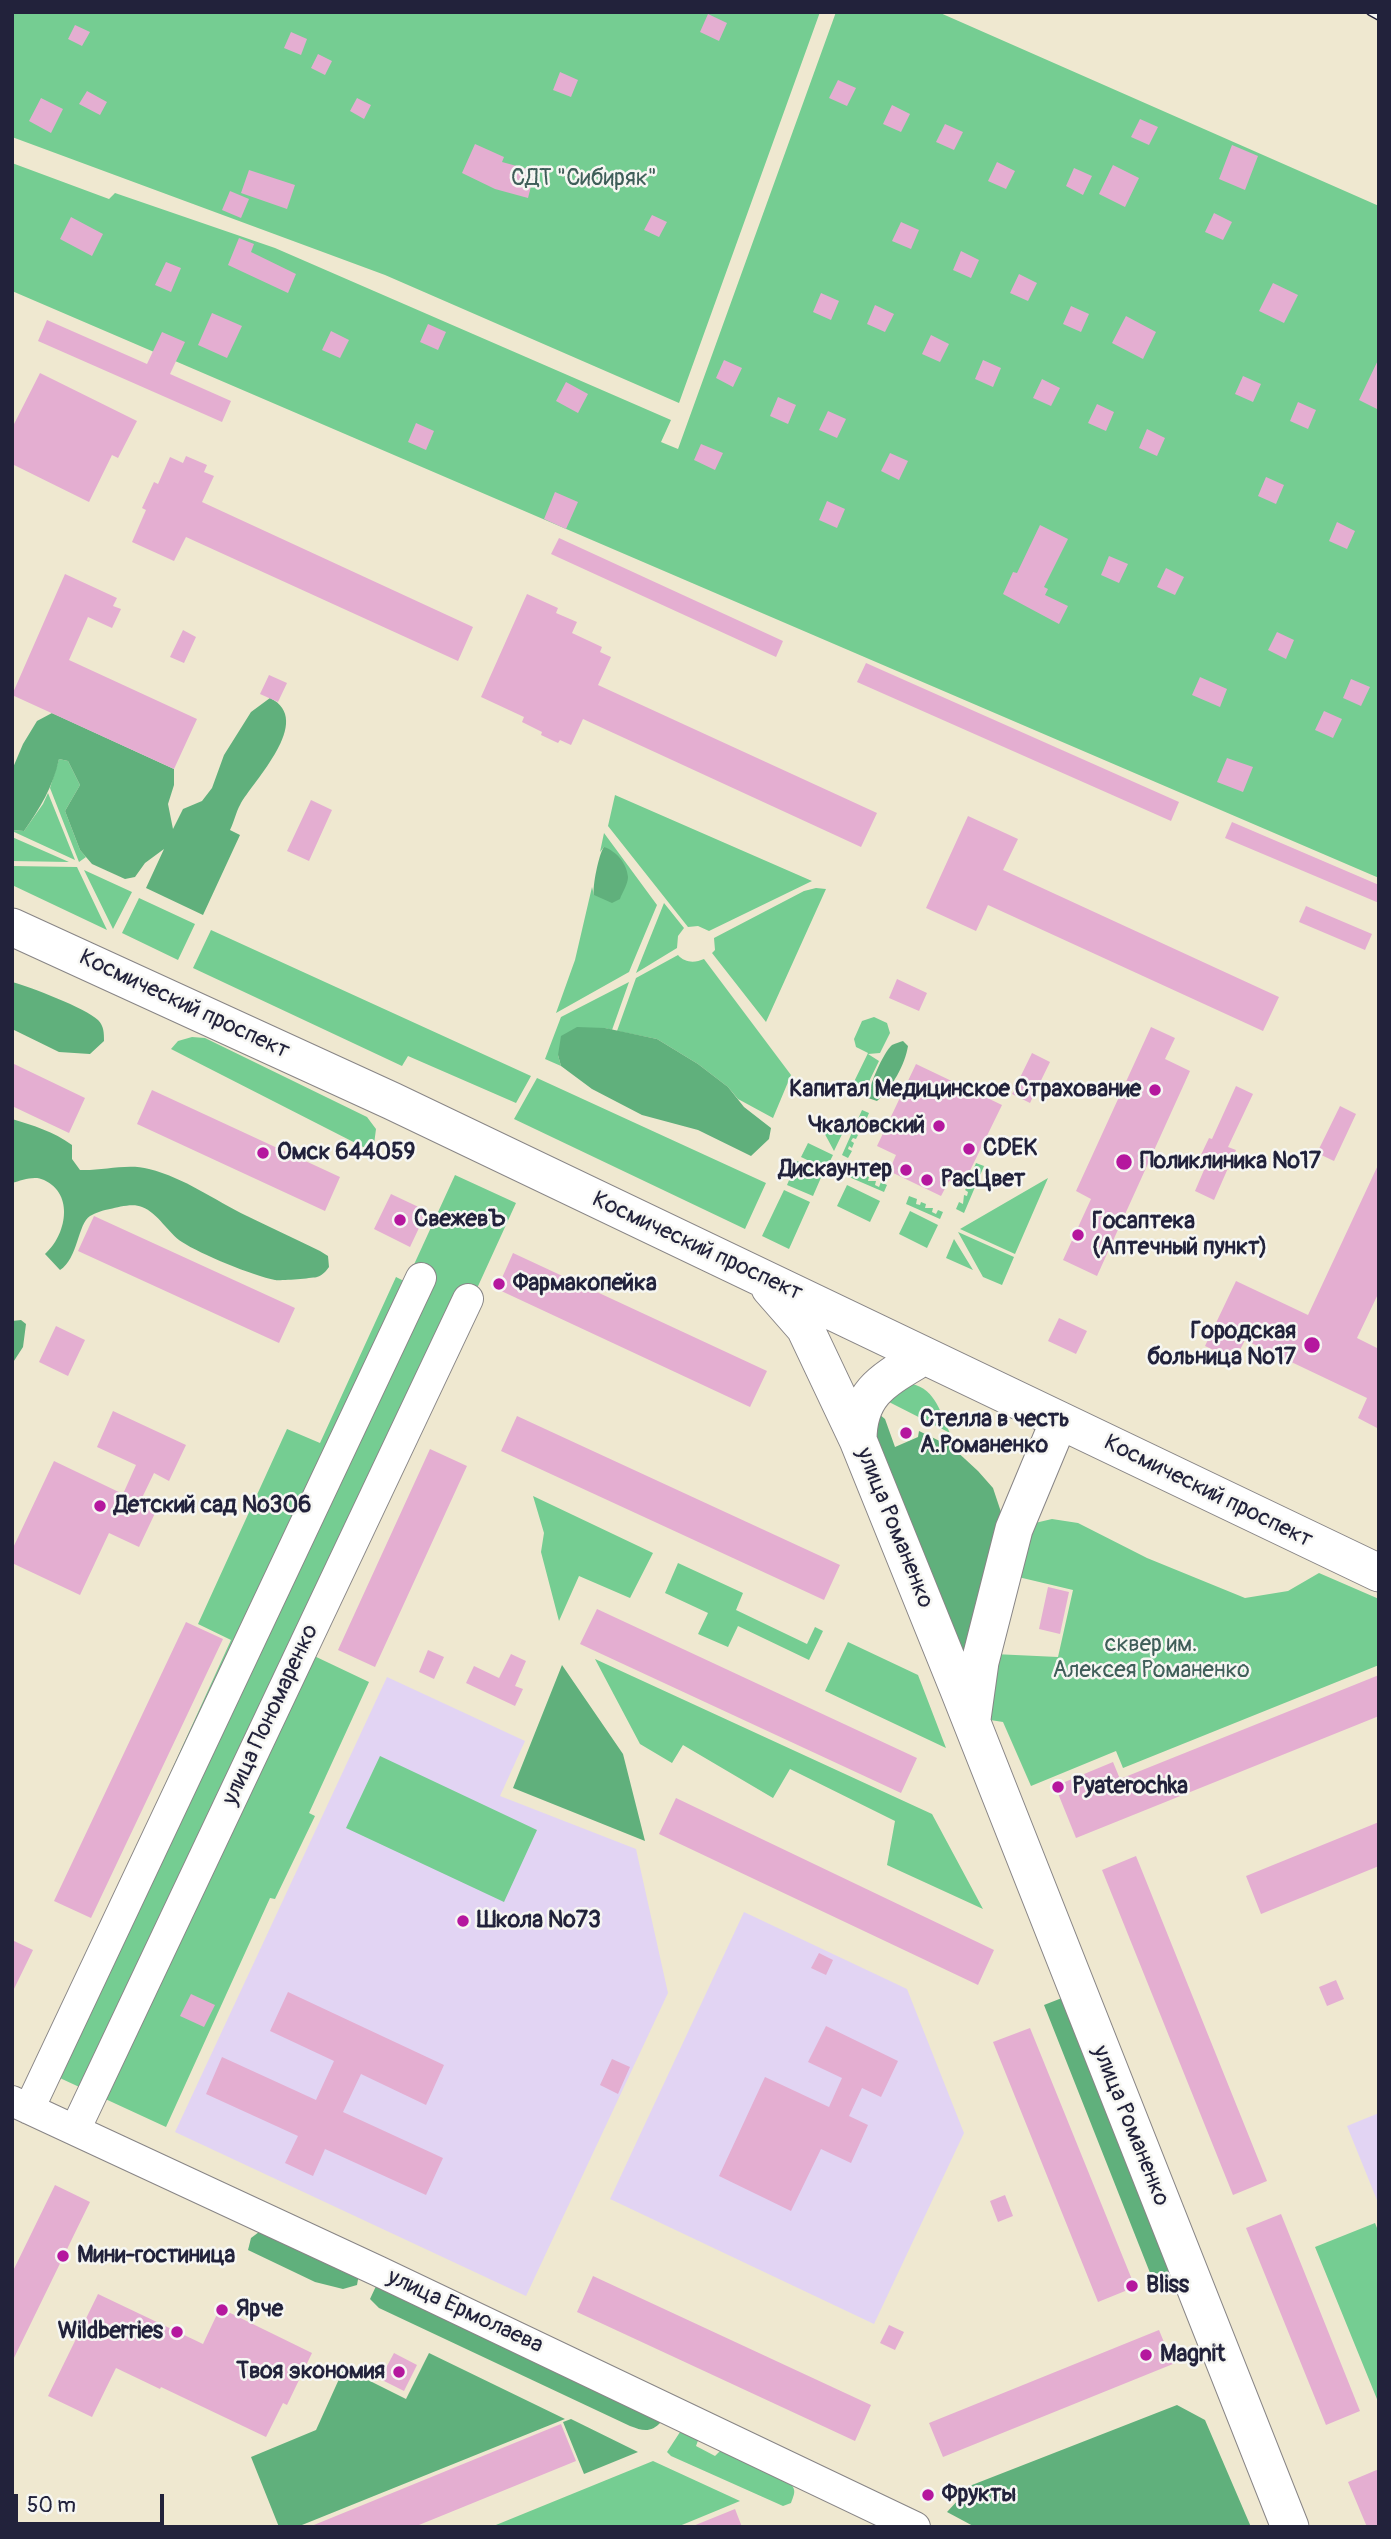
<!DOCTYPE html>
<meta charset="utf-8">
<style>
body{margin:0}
#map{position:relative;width:1391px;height:2539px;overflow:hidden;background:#efe8d0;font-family:Pangolin,sans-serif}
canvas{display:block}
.frame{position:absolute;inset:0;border:14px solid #22223b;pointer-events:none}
.scale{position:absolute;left:14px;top:2494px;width:150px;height:32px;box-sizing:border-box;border:4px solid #22223b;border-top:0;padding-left:9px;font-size:21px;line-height:24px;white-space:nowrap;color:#22223b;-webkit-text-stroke:5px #f6f6f2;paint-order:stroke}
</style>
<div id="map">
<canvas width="1391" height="2539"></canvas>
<div class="frame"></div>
<div class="scale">50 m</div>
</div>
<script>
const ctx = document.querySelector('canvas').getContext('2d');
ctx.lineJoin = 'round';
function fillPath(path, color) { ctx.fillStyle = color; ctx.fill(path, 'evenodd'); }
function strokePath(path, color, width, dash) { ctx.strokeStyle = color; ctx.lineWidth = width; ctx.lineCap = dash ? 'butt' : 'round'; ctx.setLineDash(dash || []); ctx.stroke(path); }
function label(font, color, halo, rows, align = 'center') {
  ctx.font = font + ' Pangolin,sans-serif'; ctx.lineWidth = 5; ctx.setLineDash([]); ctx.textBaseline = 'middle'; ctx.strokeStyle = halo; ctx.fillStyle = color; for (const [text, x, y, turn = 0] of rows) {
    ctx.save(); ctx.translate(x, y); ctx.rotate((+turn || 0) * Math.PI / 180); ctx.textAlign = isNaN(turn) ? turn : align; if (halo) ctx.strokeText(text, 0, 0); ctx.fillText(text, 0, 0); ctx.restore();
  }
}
fillPath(new Path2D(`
 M387 1677 525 1741 500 1796 636 1849 668 1993 526 2296 175 2132Z
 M744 1912 907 1989 964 2133 874 2324 610 2199Z
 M1379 2113V2205L1347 2126Z`), '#e2d4f3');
fillPath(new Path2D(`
 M12 12H820L679 403 385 275 12 137Z
 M836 12H938L1379 206V878L12 291V163L109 199 115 193 275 248 671 420 661 442 678 449Z
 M59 759 68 761 80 785 65 811 80 850 86 857 79 862 50 788Z
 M48 793 75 860 12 831V830L24 831 43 804Z
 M615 795 812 881 709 931 698 926 688 927 608 826Z
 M604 833 657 905 629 972 556 1013 575 960 592 887 594 895 604 847 600 852Z
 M12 837 69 862 12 861Z
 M12 866 77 867 107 930 12 885Z
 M84 870 132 892 113 929Z
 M816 888 826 889 766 1022 712 953 715 950 714 938 804 891Z
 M139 898 195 924 178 960 122 933Z
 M664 903 684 928 678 936 677 948 636 973Z
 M211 930 531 1076 516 1103 408 1056 402 1066 193 968Z
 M678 955C685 963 695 963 704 959L791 1075 773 1118 738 1099 728 1087 698 1064 657 1039 617 1031 636 978Z
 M629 982 612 1030 605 1028 558 1055 561 1066 545 1059 561 1017Z
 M874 1017 887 1023 890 1033 880 1053 868 1054 879 1061 862 1096 850 1090 868 1053 856 1047 854 1039 862 1021Z
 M192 1037 205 1038 367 1117 376 1129 373 1152 171 1049 178 1041Z
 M537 1078 766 1183 745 1229 514 1119Z
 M862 1110 869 1113 861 1132 855 1130 854 1133 858 1135 856 1139 853 1138 851 1141 854 1143 852 1148 849 1146 848 1149 852 1151 848 1158 842 1155Z
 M836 1121 846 1126 834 1151 820 1125 832 1130Z
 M808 1143 833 1155 826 1169 801 1157Z
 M797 1161 823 1173 813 1196 787 1185Z
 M976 1163 984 1166 964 1213 956 1209 959 1202 963 1204 964 1195 967 1196 968 1192 965 1190 968 1185 970 1186 972 1184 968 1182Z
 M852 1169 860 1172 859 1176 863 1178 864 1175 869 1177 868 1181H876L875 1185 879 1187 881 1182 887 1185 884 1192 849 1177Z
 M455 1175 516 1203 310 1654 369 1682 309 1813 315 1816 275 1899 270 1898 166 2127 36 2067 231 1640 198 1624 287 1429 320 1443 396 1277 406 1282Z
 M1048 1178 1015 1254 960 1229Z
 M847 1185 880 1201 870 1222 837 1206Z
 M784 1190 810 1202 789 1249 762 1236Z
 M909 1196 917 1199 916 1204 920 1205 921 1202 926 1204 925 1208H933L932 1212 936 1214 938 1210 943 1212 940 1219 906 1204Z
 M910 1211 938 1225 927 1248 899 1234Z
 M958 1232 1014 1257 1002 1285 983 1277Z
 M954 1239 973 1270 946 1258Z
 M906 1383C935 1386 939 1410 950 1433L889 1402 887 1389Z
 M533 1496 653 1553 630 1598 579 1576 559 1621 541 1552 544 1533Z
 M1052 1519 1078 1523 1147 1558 1245 1598 1288 1591 1319 1573 1379 1599V1665L1123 1768 1116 1751 1031 1786 1003 1722 984 1719 994 1654 1058 1657 1073 1590 1014 1576 1035 1523Z
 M678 1563 743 1593 736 1610 807 1644 815 1627 823 1631 809 1660 738 1626 728 1647 698 1634 708 1613 665 1593Z
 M848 1642 918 1675 946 1748 825 1691Z
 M595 1659 932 1814 983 1909 887 1865 895 1821 790 1769 773 1798 683 1745 672 1763 640 1744Z
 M380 1756 537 1830 504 1902 346 1828Z
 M1375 2223 1379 2233V2404L1315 2247Z
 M682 2429 700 2435 696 2446 715 2456 725 2446C742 2454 784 2470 793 2487 796 2492 793 2497 791 2503L783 2506 671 2456 667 2452Z
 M653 2461 740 2501 677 2527H491Z`), '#75cd92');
fillPath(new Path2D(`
 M270 698C315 720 253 781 240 805 236 812 234 822 230 830L240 835 203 915 146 888 164 849 145 863 135 877 125 879 92 864 80 850 65 811 80 785 68 761 59 759C53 787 40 808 24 831L12 830V770L23 744 37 721 52 713 174 769V785L168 804 173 829 183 809 202 801 212 788 224 755 251 712Z
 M604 847C616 851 627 863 628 877 628 884 622 893 620 899L612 903 594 895C592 888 599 853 604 847Z
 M12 982C30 987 86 1008 98 1020 104 1026 104 1033 104 1041L90 1054 59 1052 12 1029Z
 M577 1027 605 1028 657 1039 698 1064 728 1087 744 1107 771 1128 769 1139 751 1156 698 1130 642 1115 592 1089 561 1066 558 1055 561 1036Z
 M903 1041 908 1046C905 1065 892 1088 877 1101L868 1098C869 1086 883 1053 892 1045 896 1043 900 1042 903 1041Z
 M12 1119C34 1126 53 1131 72 1145V1159L80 1170C103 1171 127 1163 149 1169 185 1178 214 1200 247 1216 271 1228 296 1239 320 1251L328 1256 329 1267C326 1271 323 1275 317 1277 314 1278 279 1281 275 1280 254 1276 200 1254 182 1242 168 1233 158 1213 142 1207 133 1203 119 1207 110 1209 104 1210 95 1213 90 1216 78 1223 78 1259 60 1270L45 1254C66 1236 75 1194 44 1180 35 1175 22 1180 12 1183Z
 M21 1320 26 1324 23 1347 12 1364V1321Z
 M879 1414 885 1419 895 1447 918 1437 919 1431 952 1447 978 1471 993 1488 1001 1512 963 1656 871 1444Z
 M562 1665 623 1754 645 1841 513 1788Z
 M1067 1996 1179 2279 1156 2288 1044 2005Z
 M259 2232 275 2240 295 2239 359 2274 357 2285 343 2289 315 2282 248 2250 251 2238Z
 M377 2284 661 2422C651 2433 643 2431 630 2426L379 2308 370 2299Z
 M429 2353 565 2419 297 2527H279L251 2457 316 2430 344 2368 406 2399Z
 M1177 2405 1205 2420 1251 2527H975L947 2512 972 2485Z
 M571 2419 638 2452 584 2474 563 2422Z`), '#60b07c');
fillPath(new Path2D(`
 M708 14 727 23 719 41 700 32Z
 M75 25 90 32 82 46 68 39Z
 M291 32 307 39 301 55 284 48Z
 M318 54 332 61 325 75 311 68Z
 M560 72 578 80 571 97 553 90Z
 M838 80 856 88 847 106 829 98Z
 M87 91 107 102 100 115 79 104Z
 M41 98 63 109 51 133 29 121Z
 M357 98 371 105 364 119 350 111Z
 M892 105 910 114 901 132 883 124Z
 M1140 119 1158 127 1149 145 1131 137Z
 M945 124 963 132 954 150 936 142Z
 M475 144 504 157 502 162 535 171 528 198 495 189 462 173Z
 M1232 145 1258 156 1245 190 1219 179Z
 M997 162 1015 171 1006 189 988 181Z
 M1113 165 1139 178 1125 207 1099 194Z
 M1074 168 1092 176 1083 195 1066 186Z
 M249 170 295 185 287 209 241 193Z
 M230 191 249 199 241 218 222 210Z
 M1214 213 1232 222 1223 240 1205 232Z
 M652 215 667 222 659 237 644 230Z
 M71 217 103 234 92 256 60 239Z
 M901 222 919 230 911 249 892 241Z
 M239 238 254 244 251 252 296 274 288 293 228 265Z
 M961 251 979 260 971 278 953 270Z
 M166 262 181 268 171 292 155 285Z
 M1019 274 1037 283 1028 301 1010 293Z
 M1273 283 1298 295 1284 323 1259 311Z
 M821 293 839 301 831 320 813 312Z
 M875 305 894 314 885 332 867 324Z
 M1071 306 1089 314 1081 332 1063 324Z
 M212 313 242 326 227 358 198 345Z
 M1126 316 1156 332 1143 359 1112 343Z
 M47 320 147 364 162 332 185 342 170 374 231 401 222 422 38 341Z
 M428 324 446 332 438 350 420 342Z
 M331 331 349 340 340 358 322 350Z
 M931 335 949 344 940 362 922 354Z
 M1379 358V410L1359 400Z
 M724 360 742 368 733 387 716 378Z
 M983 360 1001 368 993 387 975 379Z
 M40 373 137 421 118 458 112 455 89 502 12 464V428Z
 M1243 376 1261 384 1253 402 1235 394Z
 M1042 379 1060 388 1051 406 1033 398Z
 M566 382 588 394 578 413 556 401Z
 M778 397 796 405 788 424 770 416Z
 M1298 402 1316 410 1308 429 1290 421Z
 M1097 404 1114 412 1106 431 1088 423Z
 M828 411 846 419 837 438 819 430Z
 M416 423 434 431 426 450 408 442Z
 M1147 429 1165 438 1157 456 1139 448Z
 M701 444 723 453 715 470 694 460Z
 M890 453 908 461 899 480 881 471Z
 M186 456 207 465 204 472 214 476 202 502 473 627 458 661 186 537 174 561 132 542 146 510 142 508 154 482 158 484 170 457 183 463Z
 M1266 477 1284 485 1276 504 1258 496Z
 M555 492 578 502 566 529 544 519Z
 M827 501 845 509 837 528 819 520Z
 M1337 522 1355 531 1347 549 1329 541Z
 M1040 525 1068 539 1044 587 1048 589 1045 595 1068 606 1059 624 1003 594 1013 572 1017 573Z
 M559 538 783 641 776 657 551 554Z
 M1109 556 1128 564 1119 583 1101 575Z
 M1166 568 1184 577 1175 595 1157 587Z
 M65 574 117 598 113 606 121 609 112 628 88 617 69 660 197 719 174 769 12 695Z
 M527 594 558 608 556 613 577 622 572 633 602 647 600 652 611 657 598 685 877 813 861 847 583 719 571 745 560 740 558 743 541 735 542 732 522 722 524 717 481 697Z
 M183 630 196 637 184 663 170 657Z
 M1277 632 1294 640 1286 659 1268 650Z
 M866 663 1179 802 1171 821 857 682Z
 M269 675 287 683 278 702 260 694Z
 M1200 677 1227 689 1220 707 1192 695Z
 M1351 679 1370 687 1361 706 1343 698Z
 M1324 711 1342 719 1333 738 1315 730Z
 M1227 758 1253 767 1243 792 1217 782Z
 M311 800 332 810 309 861 287 851Z
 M968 816 1018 839 1003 870 1279 997 1263 1031 988 905 976 931 926 908Z
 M1232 822 1379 885V903L1225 838Z
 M1306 906 1372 934 1365 950 1299 922Z
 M897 979 927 993 919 1011 889 998Z
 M1151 1027 1175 1038 1165 1059 1190 1071 1097 1276 1063 1260 1091 1199 1076 1191Z
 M1032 1053 1050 1062 1030 1103 1012 1094Z
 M12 1063 85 1098 69 1133 12 1106Z
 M916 1064 1002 1105 962 1187 949 1181 941 1196 889 1171 896 1155 877 1146Z
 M1236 1086 1253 1094 1228 1147 1236 1150 1214 1200 1195 1191 1207 1163 1199 1159 1209 1138 1212 1139Z
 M152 1090 340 1177 325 1211 137 1124Z
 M1340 1106 1356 1114 1334 1161 1317 1153Z
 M1379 1163V1292L1357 1338 1379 1349V1429L1358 1418 1367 1398 1245 1340 1235 1360 1205 1346 1236 1281 1308 1315Z
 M391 1194 427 1211 410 1247 374 1229Z
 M94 1216 295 1308 279 1343 78 1251Z
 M513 1253 767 1371 750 1407 497 1289Z
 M1059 1318 1087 1331 1076 1354 1048 1341Z
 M56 1326 85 1340 68 1376 39 1362Z
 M113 1411 186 1445 169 1481 154 1473 140 1502 157 1509 139 1547 109 1533 80 1595 12 1563V1550L54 1461 123 1494 136 1465 97 1447Z
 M517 1416 840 1565 824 1600 501 1451Z
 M430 1449 467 1466 375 1667 338 1650Z
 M1048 1587 1069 1592 1060 1634 1039 1629Z
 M597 1609 917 1758 901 1793 580 1644Z
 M186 1622 223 1639 91 1918 54 1901Z
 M428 1650 444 1657 434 1679 419 1672Z
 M511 1654 526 1661 515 1686 523 1689 515 1706 466 1683 474 1666 499 1678Z
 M1379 1675V1716L1076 1838 1057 1791 1060 1784 1113 1762 1120 1779Z
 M676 1798 994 1950 978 1985 659 1834Z
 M1379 1822V1866L1261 1914 1246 1876Z
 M1136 1856 1267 2181 1233 2195 1102 1870Z
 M12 1940 33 1950 12 1993Z
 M819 1953 833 1960 826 1975 811 1968Z
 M1336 1980 1344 1999 1327 2006 1319 1987Z
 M288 1992 444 2065 426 2105 361 2074 343 2112 443 2158 426 2195 325 2149 313 2176 285 2163 298 2136 206 2094 222 2057 316 2100 334 2061 270 2031Z
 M191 1994 215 2005 204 2027 180 2016Z
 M826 2026 898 2061 881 2097 862 2088 849 2116 868 2125 851 2163 821 2149 791 2211 719 2176 765 2077 829 2107 842 2078 808 2062Z
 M1030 2028 1135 2287 1098 2302 993 2042Z
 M612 2059 630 2067 618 2094 600 2085Z
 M55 2185 90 2202 12 2362V2273Z
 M1005 2195 1013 2216 998 2222 990 2201Z
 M1281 2214 1360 2411 1326 2425 1246 2228Z
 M593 2276 871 2405 855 2441 577 2312Z
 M98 2294 203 2344 220 2308 312 2353 287 2405 283 2403 266 2437 161 2387 160 2389 116 2368 92 2417 48 2396Z
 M889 2325 904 2332 895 2350 880 2343Z
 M1159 2330 1173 2364 943 2457 929 2423Z
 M394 2353 417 2365 404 2391 380 2379Z
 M561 2424 576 2461 414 2527H309Z
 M1379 2469V2527H1367L1348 2482Z
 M735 2509 742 2527H693V2526Z`), '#e4aed1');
const minor = new Path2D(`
 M12 2101 378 2271 915 2527
 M29 2109 421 1278
 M75 2130 468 1299`);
const major = new Path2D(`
 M12 927 392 1101 1379 1573
 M770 1288 805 1328 858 1440
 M924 1356C886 1379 858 1391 858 1440L959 1690 1290 2527
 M972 1719 980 1662 1014 1529 1059 1421`);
strokePath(minor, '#888586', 32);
strokePath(major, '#888586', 39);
strokePath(minor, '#fff', 30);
strokePath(major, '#fff', 37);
const rail = new Path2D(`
 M1370 12 1379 17`);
strokePath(rail, '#22223b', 8);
strokePath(rail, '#f6f6f2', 5, [16]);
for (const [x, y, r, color] of [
 [1155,1090,7,"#b5179e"],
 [939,1126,7,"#b5179e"],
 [969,1149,7,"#b5179e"],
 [263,1153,7,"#b5179e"],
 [1124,1162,9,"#b5179e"],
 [906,1170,7,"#b5179e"],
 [927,1180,7,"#b5179e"],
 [400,1220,7,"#b5179e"],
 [1078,1235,7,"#b5179e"],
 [499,1284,7,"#b5179e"],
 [1312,1345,9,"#b5179e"],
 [906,1433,7,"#b5179e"],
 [100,1506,7,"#b5179e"],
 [1058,1787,7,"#b5179e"],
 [463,1921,7,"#b5179e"],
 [63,2256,7,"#b5179e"],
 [1132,2286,7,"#b5179e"],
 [222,2310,7,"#b5179e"],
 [177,2332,7,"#b5179e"],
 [1146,2355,7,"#b5179e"],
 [399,2372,7,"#b5179e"],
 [928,2495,7,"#b5179e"]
]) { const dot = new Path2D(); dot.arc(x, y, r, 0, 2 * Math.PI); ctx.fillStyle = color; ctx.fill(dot); strokePath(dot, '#f6f6f2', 2.5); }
label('23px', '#3f5e59', '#f6f6f2', [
 ["СДТ \"Сибиряк\"",584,179],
 ["сквер им.",1151,1645],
 ["Алексея Романенко",1151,1671]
]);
label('23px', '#22223b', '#f6f6f2', [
 ["Космический проспект",184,1005,25],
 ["Космический проспект",697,1247,25],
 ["Космический проспект",1208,1492,26],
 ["улица Романенко",894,1528,68],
 ["улица Пономаренко",271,1715,-65],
 ["улица Романенко",1130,2126,68],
 ["улица Ермолаева",465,2312,25]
]);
label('bold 23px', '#22223b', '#f6f6f2', [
 ["Капитал Медицинское Страхование",1141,1090,"right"],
 ["Чкаловский",925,1126,"right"],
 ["CDEK",983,1149],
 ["Омск 644059",277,1153],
 ["Поликлиника №17",1140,1162],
 ["Дискаунтер",892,1170,"right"],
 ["РасЦвет",941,1180],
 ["СвежевЪ",414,1220],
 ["Госаптека",1092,1222],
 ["(Аптечный пункт)",1092,1248],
 ["Фармакопейка",513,1284],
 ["Городская",1296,1332,"right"],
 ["больница №17",1296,1358,"right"],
 ["Стелла в честь",920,1420],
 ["А.Романенко",920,1446],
 ["Детский сад №306",114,1506],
 ["Pyaterochka",1072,1787],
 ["Школа №73",477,1921],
 ["Мини-гостиница",77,2256],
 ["Bliss",1146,2286],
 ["Ярче",236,2310],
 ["Wildberries",163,2332,"right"],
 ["Magnit",1160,2355],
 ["Твоя экономия",385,2372,"right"],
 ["Фрукты",942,2495]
], 'left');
</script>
